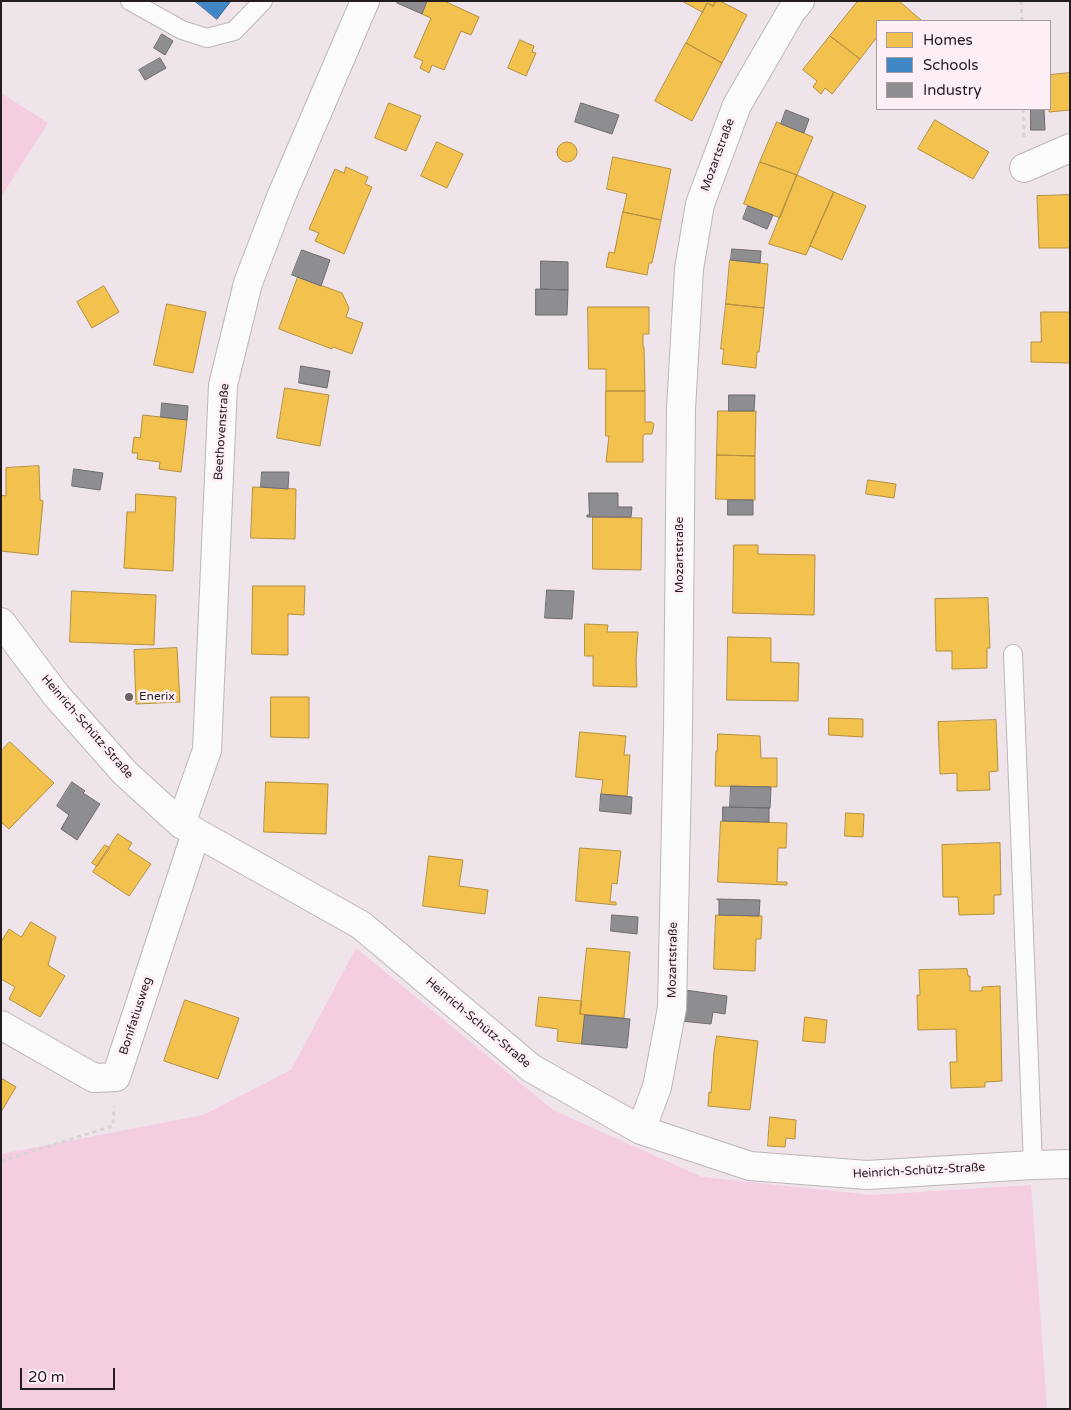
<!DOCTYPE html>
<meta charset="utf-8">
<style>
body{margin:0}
#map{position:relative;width:1071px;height:1410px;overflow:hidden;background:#eee4e9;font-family:"Varela Round",sans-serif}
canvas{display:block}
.frame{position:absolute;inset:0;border:2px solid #231d20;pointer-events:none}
.legend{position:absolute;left:876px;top:20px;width:175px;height:90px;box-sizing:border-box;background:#feeef6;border:1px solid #a69aa0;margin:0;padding:6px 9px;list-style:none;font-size:15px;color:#231d20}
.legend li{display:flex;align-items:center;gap:10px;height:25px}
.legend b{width:25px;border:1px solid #a69aa0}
.scale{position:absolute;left:20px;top:1368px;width:95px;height:22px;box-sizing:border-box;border:2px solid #231d20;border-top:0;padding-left:6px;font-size:15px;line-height:18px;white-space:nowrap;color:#231d20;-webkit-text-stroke:4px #feeef6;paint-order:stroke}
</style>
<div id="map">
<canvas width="1071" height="1410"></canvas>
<div class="frame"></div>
<ul class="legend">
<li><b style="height:14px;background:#f2c14e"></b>Homes</li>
<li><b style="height:14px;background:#3f88c5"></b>Schools</li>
<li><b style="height:14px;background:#8d8d92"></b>Industry</li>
</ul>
<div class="scale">20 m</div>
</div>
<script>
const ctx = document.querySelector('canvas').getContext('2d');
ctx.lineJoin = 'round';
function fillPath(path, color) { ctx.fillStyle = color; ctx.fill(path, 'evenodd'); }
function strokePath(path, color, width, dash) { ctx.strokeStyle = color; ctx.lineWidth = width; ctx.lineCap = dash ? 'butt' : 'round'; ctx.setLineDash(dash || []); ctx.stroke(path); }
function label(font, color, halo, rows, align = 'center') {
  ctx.font = font + ' "Varela Round",sans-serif'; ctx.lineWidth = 5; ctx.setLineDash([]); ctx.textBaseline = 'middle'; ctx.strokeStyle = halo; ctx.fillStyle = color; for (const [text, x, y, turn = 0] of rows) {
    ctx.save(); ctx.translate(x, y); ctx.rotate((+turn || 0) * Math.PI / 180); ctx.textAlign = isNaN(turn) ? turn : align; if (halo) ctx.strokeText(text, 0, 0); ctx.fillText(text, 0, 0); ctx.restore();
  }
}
fillPath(new Path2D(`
 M1 93 48 123 1 197Z
 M356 948 553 1110 702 1177 872 1195 1031 1185 1047 1409H1V1154L203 1115 291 1070Z`), '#f5cde1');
const homes = new Path2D(`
 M427 1H444L479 17 471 35 461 31 444 70 432 65 429 73 420 68 423 61 414 57 431 18 422 14Z
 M682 1H716L713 6 707 3 703 12Z
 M716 1H720L747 15 722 63 686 43 707 3 713 6Z
 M858 1H899L921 20 920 21H877V37L860 59 830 36Z
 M830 36 860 59 832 94 825 88 821 94 813 87 817 81 803 70Z
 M520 40 534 46 532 52 536 53 526 76 508 68Z
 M686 43 722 63 692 121 655 101Z
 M1070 73V110L1049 112 1050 75Z
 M389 103 421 116 406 151 375 138Z
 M935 120 989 152 973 179 918 149Z
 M777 122 813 137 797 175 760 162Z
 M437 142 463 154 447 188 421 176Z
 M557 152a10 10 0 1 1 20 0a10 10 0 1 1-20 0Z
 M613 157 671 169 661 220 623 212 627 194 607 189Z
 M760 162 797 175 780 218 744 204Z
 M346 167 368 177 365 184 372 187 344 254 315 241 319 233 309 229 335 169 344 173Z
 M797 175 834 192 806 255 769 244Z
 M834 192 866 206 842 260 810 246Z
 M1070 195V248H1039L1037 196Z
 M623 212 661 220 652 263H649L647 275 606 267 609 252 614 253Z
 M730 260 768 264 764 308 726 304Z
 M298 277 342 293 349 308 346 317 363 323 352 354 333 347 332 349 279 329Z
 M104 286 119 312 92 328 77 302Z
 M167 304 206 312 193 373 154 365Z
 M726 304 764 308 759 352H757L756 368 722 364 724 349H721Z
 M588 307H649V334H643V347H644L645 391H606V369H589Z
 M1041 312H1070V363L1031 362V342H1041Z
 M285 388 329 395 320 446 277 438Z
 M606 391H645V422H652L654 424 652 434H645L643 436V462H606L609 436H606Z
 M718 411H756L755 456 717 455Z
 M143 415 187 420 181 472 159 469 160 462 137 459 138 453H132L134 437 140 438Z
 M717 455 755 456V500L716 499Z
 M39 466 40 500 43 501 38 555 1 551V495L6 496V468Z
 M868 480 896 484 894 498 866 494Z
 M253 487 296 489 295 539 251 538Z
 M136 494 176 497 173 571 124 568 127 512H135Z
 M593 517 642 518 641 570 593 569Z
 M734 545H758V554L815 555 814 615 733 613Z
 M253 586H305L304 615 288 614V655L252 654Z
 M72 591 156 595 154 645 70 642Z
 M988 598 990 648H987V668L952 669V651H936L935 599Z
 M585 624 608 625 607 632H638L636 660 637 687 593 686V656H585Z
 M728 637 771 638V662L799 663 798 701 727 700Z
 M177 648 180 702 136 704 134 650Z
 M271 697H309V738L271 737Z
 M829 718 863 719V737L829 735Z
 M996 720 998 771 989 772 990 790 957 791V773L940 774 938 722Z
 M580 732 626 736 624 755H630L627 796 601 794 603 780 576 777Z
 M718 734 760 736 761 758H777V787L715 786 716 751H717Z
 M10 742 54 783 9 829 1 822V751Z
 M266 782 328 784 326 834 264 832Z
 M846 813 864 814 863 837 845 836Z
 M721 821 787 823 786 848H778L777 882H787V885L718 882Z
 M118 834 132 843 128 849 151 864 129 896 93 872Z
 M1000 843 1001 895H994V914L959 915 958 897H943L942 845Z
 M105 845 110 848 97 866 92 863Z
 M580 848 621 851 617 884 612 883 610 902H616V905L576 901Z
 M429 856 463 860 459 886 488 890 485 914 423 906Z
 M716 915 762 916 761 939H756L755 971 714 969Z
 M31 922 56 937 48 965 65 976 40 1017 9 999 15 987 1 979V942L9 929 21 937Z
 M587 948 630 952 624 1018 580 1014Z
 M967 969 968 976H970V991H982V987L1000 986 1002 1081 985 1082V1087L951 1088 950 1062H957L956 1029 918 1030 917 995H920L919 970Z
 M539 997 582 1001 580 1014 585 1015 582 1044 557 1041 558 1029 536 1026Z
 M185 1000 239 1018 218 1079 164 1061Z
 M805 1017 827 1020 825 1043 803 1041Z
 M717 1036 758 1041 750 1110 708 1106 709 1092 711 1093 714 1052Z
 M1 1078 16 1087 1 1112Z
 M770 1117 796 1120 795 1139 786 1138 785 1147 768 1146Z`);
fillPath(homes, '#f2c14e');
strokePath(homes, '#b49040', 1);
const schools = new Path2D(`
 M195 1H231L217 19Z`);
fillPath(schools, '#3f88c5');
strokePath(schools, '#376894', 1);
const industry = new Path2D(`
 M398 1H427L422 14 397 3Z
 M162 34 173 41 165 55 154 48Z
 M160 58 166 68 145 80 139 70Z
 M581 103 619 115 612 134 575 122Z
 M1031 109H1044L1045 130H1031Z
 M786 110 809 119 804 133 781 124Z
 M748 206 773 215 767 229 743 219Z
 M732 249 761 251 760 263 731 260Z
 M302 250 330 260 321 286 292 275Z
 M541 261 568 262V290L541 289Z
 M536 289 568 290 567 315H536Z
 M301 366 330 371 327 388 299 383Z
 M729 395H755L754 411H729Z
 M162 403 188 406 187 420 161 417Z
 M74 469 103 473 100 490 72 486Z
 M262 472H289L288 489 261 487Z
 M589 493H618V507H632L631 517H587V515H589Z
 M728 500H753V515H728Z
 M547 590 574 591 572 619 545 618Z
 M72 782 85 791 83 793 100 804 77 840 61 829 69 815 57 806Z
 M731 786 771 787 770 808 730 807Z
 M601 794 632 797 631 814 600 811Z
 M723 807 769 808V822L723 821Z
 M717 899 760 900 759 916 719 915V901Z
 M612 915 638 917 637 934 611 931Z
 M685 990 727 996 725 1014 713 1012 711 1024 681 1021Z
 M585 1015 630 1019 627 1048 582 1044Z`);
fillPath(industry, '#8d8d92');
strokePath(industry, '#6d6b70', 1);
const service = new Path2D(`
 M130 1 182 30 207 38 234 31 263 1
 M1013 654 1033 1165`);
const minor = new Path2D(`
 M1024 168 1070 148
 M1 622 56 695 125 773 181 824 361 925 531 1068 641 1130 750 1166 867 1175 1033 1165 1070 1164
 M181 824 207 750 223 385 248 283 281 197 365 1
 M1 1025 94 1078 116 1077 196 833
 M641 1130 657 1087 672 1008 678 730 681 409 689 269 700 204 737 105 791 12 800 1`);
strokePath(service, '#bdb6b9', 20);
strokePath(minor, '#bdb6b9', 30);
strokePath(new Path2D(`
 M1021 1 1022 21
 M1023 109 1024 137
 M1 1161 113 1126 114 1106`), '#d6d4d5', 3, [4, 4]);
strokePath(service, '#fcfbfc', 18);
strokePath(minor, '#fcfbfc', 28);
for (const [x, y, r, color] of [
 [129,697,5,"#6a6366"]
]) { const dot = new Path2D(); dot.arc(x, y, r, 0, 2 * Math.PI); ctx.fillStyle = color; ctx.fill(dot); strokePath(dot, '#feeef6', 2); }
label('12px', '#231d20', '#feeef6', [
 ["Mozartstraße",718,155,-70],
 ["Beethovenstraße",222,432,-86],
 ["Mozartstraße",680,555,-90],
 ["Heinrich-Schütz-Straße",87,727,49],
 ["Mozartstraße",673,960,-89],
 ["Bonifatiusweg",136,1016,-72],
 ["Heinrich-Schütz-Straße",478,1023,40],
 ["Heinrich-Schütz-Straße",919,1171,-3]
]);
label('12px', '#231d20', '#feeef6', [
 ["Enerix",139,697]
], 'left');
</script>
